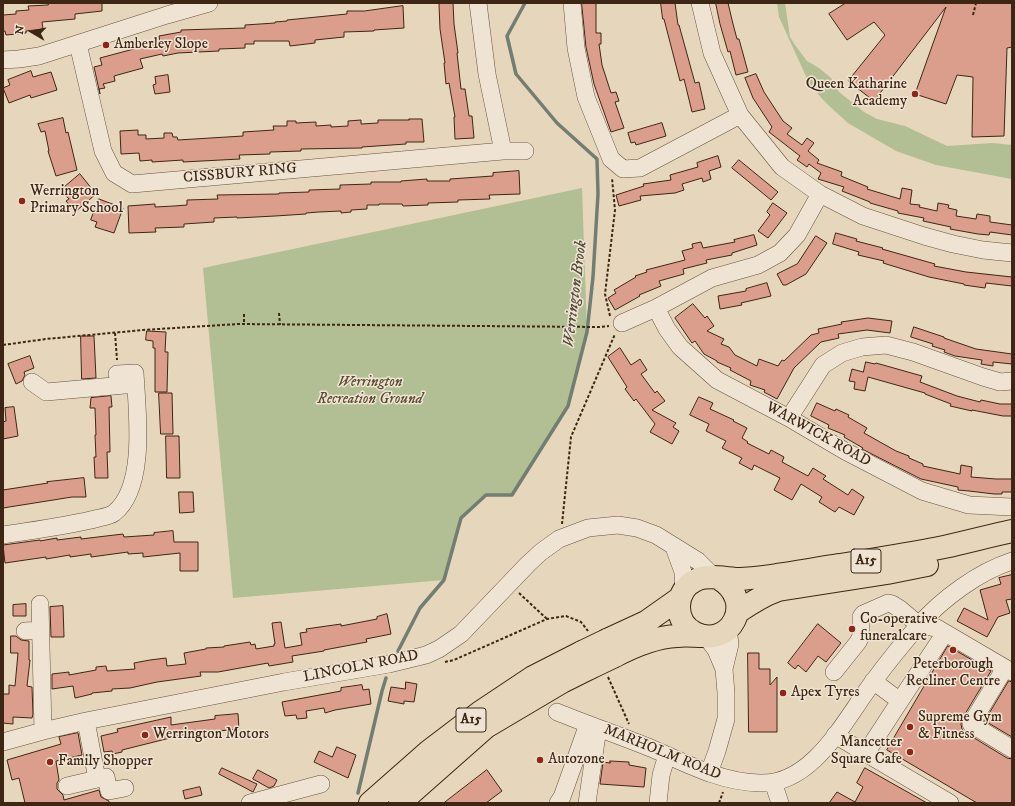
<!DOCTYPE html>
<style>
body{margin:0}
#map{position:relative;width:1015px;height:806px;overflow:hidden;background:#e6d6bb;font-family:"IM FELL DW Pica",serif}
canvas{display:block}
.frame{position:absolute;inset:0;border:4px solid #3e2614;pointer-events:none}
.north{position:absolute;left:12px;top:12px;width:40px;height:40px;-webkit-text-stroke:3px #efe4d3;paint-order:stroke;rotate:279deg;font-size:11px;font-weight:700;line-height:16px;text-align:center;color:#3e2614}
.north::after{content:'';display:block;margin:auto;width:14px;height:18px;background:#3e2614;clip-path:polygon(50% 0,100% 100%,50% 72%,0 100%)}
</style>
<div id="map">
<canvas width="1015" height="806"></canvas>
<div class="frame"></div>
<div class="north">N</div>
</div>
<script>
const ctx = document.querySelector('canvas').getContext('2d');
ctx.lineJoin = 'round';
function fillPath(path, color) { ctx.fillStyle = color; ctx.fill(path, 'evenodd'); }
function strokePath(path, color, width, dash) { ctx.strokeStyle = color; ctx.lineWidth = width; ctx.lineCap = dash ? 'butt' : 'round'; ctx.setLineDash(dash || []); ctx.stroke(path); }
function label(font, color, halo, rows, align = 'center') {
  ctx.font = font + ' "IM FELL DW Pica",serif'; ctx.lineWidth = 3; ctx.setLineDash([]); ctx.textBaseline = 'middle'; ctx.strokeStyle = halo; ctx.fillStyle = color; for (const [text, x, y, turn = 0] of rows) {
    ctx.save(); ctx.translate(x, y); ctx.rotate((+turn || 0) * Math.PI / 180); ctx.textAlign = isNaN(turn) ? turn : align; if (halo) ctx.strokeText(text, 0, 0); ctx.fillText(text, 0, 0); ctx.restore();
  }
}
fillPath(new Path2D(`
 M777 3H785L790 37 795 45 807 61 819 68 831 78 839 92 864 112 877 119 905 126 947 146 993 143 1012 145V179L936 165 896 151 848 123 827 104 810 85 779 17Z
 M582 188 587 332 568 406 512 495H486L461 519 444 580 233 598 203 268Z`), '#b2be93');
strokePath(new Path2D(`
 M398 651 420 608 444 580 461 518 486 495H512L568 406 587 332 593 277 598 194 597 159 557 123 516 74 507 36 525 3
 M358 793 382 691 386 678`), '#737e72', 3.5);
const building = new Path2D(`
 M48 3H102V11L75 14V19L42 22 43 29 26 31V33L6 35 5 31H3V15L16 14V11L29 10 28 6 48 5Z
 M449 3H453L454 24 458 53H457L461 89H465L469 116H472L474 138 455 139 454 117H455L449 83 446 84 444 63H445L440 29 439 4Z
 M582 3H596V33H601V44H599L602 65 611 93 616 92 619 101 615 102 624 128 611 132 594 84 586 47Z
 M661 3H675L678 25H679L695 83 699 82 705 109 692 112 684 79 680 81 664 19H663Z
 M716 3H728L733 24 737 39H739L748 72 736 75 730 51 728 52 720 24Z
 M846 3H1012V47L1007 48 1004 136 972 137 973 77 957 75 946 104 915 94 946 7 874 101 848 81 885 35 874 22 847 40 829 14Z
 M403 6 404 28 374 30V31L344 32V37L315 40V43L290 46 289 41H254V44H245V48L219 49V51L178 53 163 56 162 54 140 59 143 68 114 76 115 81 103 84 105 88 99 89 100 94 94 67 102 65 100 58 160 42 159 36 181 32V30L245 28V25L275 23V22L287 21V20L347 14V11H364Z
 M31 71 33 77 51 72 57 90 31 98 30 95 9 103 3 88 10 85 8 80Z
 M756 74 764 92 783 121 792 128 787 134 802 145 807 138 814 143 808 151 819 160 817 163 842 172 841 176 868 187 867 189 900 199 902 188 912 190 910 204 920 205 919 207 937 211 938 203 949 205 948 208 957 210 956 216 976 219 977 214 990 216V222L1012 225V235L990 232 989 235 978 234 950 229 951 227 923 221 924 218 898 213V211L870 203V202L842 191 844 187 818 179 821 173 809 164 807 167 797 160 800 156 769 132 772 127 753 98 745 78Z
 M168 75 170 92 155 94 153 85 156 84 155 77Z
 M63 118 66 133 68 132 77 170 56 176 48 151H49L45 131 41 132 38 124Z
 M409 119H422L424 142H406V144L362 147V148L301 149V151L270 152V154L239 155 240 159 183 162V160L152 162V160L140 161 139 153 121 154 120 131 138 130V135H146V139L164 138V133H172L173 137H177L178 140 243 136V132L274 130 273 126H287V121H296V123L316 122V126L331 125V127L348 126V121L361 120V124L378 123V120H409Z
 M662 123 666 136 636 145 635 142 631 143 628 133Z
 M718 156 721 167 709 171 711 179 703 182 702 178 682 184 684 190 675 193 640 196 641 200 619 206 616 195 644 186 643 184 671 180 670 175 698 167 697 163Z
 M739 160 778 192 771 200 732 168Z
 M519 171 520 194 489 195 490 199 458 200V202L428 203V205L403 206 402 204H379V205H367V209L351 210V212L341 213V211L319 212 306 213V214L275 216 237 218V217L214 218V222L184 224V227L155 228 156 232 129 233 128 206 155 204V207L174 206 187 205V200L218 199 217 195 279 194V193L309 192V190L340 189V185L371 184V182H401V181L427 179V181H450V179L493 176V173Z
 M80 174 96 194 75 212 66 201 69 199 61 190Z
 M99 199 123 208 114 233 95 227 97 222 91 220Z
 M773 203 787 213 768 238 758 231 770 215 767 212Z
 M836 233 857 239 856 241 883 248 882 249 935 264 934 266 966 272 1012 277V286L986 283 985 288 964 285V284L929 277 883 263 884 261 858 255 859 252 833 244Z
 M754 235 757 245 732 253V255L706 260 707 263 683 269 684 274 659 281 661 286 639 295 640 296 615 310 608 298 616 293 614 290 636 277 635 276 647 272 646 270 685 260 682 251 693 248 692 244 701 242 703 248 735 242 734 240Z
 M816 236 827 243 806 274 786 285H783L777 274 797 264Z
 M767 283 771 296 741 303 742 305 720 309 718 296 746 291V289Z
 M693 304 705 318 707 316 714 326 707 331 724 339 721 344 729 347 735 355 757 366 759 359 778 366 782 360 784 361 811 335 819 333 818 329 842 324 841 322 868 318 892 321 890 333 867 330 838 334 839 338 821 342 794 368 777 399 764 392 765 390 750 385 751 381 730 370 731 368 717 362V361L704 354 695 341 692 343 675 318Z
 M914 327 944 337V338L976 349 1012 354V364L993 362V366L981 364 982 360 955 356 944 352 945 350 932 346 933 344 911 337Z
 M147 331 166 332 165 352H168L167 392H155V348H153V341L146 340Z
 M81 336H94L96 378 82 379Z
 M620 348 631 365 640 359 647 370 641 374 655 393 657 391 665 401 652 410 676 423 673 427 679 431 672 444 650 432 655 424 636 399 634 401 625 389 627 387 608 357Z
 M30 356 34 368 24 372 25 375 22 381 16 384 8 364Z
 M866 362 875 364 876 363 922 376 920 382 957 396 980 402 981 400 1000 404H1012V416H1003L972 410V411L950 406 951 404 925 394V393L868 377 865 391 854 389 855 382 849 381 852 369 863 372Z
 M159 393H172L173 434H161Z
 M111 396 112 407H109L110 452H107L108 478H95L94 457H96L95 435H96L95 408H90L91 398Z
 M699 397 713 403 710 409 734 420 733 421 747 428 742 438 748 442 747 443 769 454 771 450 784 457 782 462 808 476 813 468 826 476 823 479 848 495 852 489 864 497 854 515 839 507 835 512 819 502 822 497 801 484 792 500 774 490 780 478 754 465 752 470 739 463 742 458 722 448 726 441 706 431 709 424 690 415Z
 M817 403 835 411 836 409 849 415 848 417 867 428 864 433 896 451 909 456V458L923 464V466L960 474 961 465 972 467 971 477 996 479H1012V492H1002V494H994L969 491 958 490V487L921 479 862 449 863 448 844 437 845 435 828 428 829 425 811 416Z
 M14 407 18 436 3 439V422L6 421 5 408Z
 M166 436H179L180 478H167Z
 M84 478 86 497H72L3 508V490L48 483 47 482Z
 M179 492H193L194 512 180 513Z
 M173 531 174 542H198V571H180V553L143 557V553L128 554V552L91 557V554L70 557V555L46 559V557L5 563 3 545 40 540V541L57 538V540L81 537V539L123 534 124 537 154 535V533Z
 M1012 575V599L1006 600 1010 613 998 617 987 637 957 621 964 608 988 620 980 590 1001 584 999 578Z
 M26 604V616H13V605Z
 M63 606 64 637H51L50 607Z
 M387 614 391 634 366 639 367 642 324 650V651L292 656 293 662 269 666 268 663 218 672H200L201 676 157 682 130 688 112 689V691L92 693V694L75 698 73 686 52 689V674L69 672V675L96 670V667L106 666 107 671 135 669 134 663 150 660 166 658 167 666 186 664 184 653 206 649V648L224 647V646L250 642 251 645 255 644 256 649 274 646V644H275L272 623 281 622 285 648 302 645 300 633 307 632 306 629 341 624V626L377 619V617Z
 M818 624 841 643 826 662 818 656 806 672 798 665 795 669 788 663Z
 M11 636H16L21 640 29 641V660H30L27 686 32 687 33 714 32 718 13 717V724L3 723V694H9V685L15 686 18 653H11Z
 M948 646 991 671 962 719 961 724 962 729 966 733 1007 758 1012 759V803H977L887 750Z
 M748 653H759V669H770V685L777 677V732H749Z
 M1009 681 1012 682V737L985 721Z
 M406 682 417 684 414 702 404 701V704L388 701 391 687 405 689Z
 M362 685 363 690 369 689 371 704 335 710 325 713 324 708 306 711 307 718 297 719 296 715 285 716 282 702 341 691V688Z
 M238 714 239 729 208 732V736L187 739 186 734 122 750V752L113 754 112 751 104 752 101 736 118 732 117 729 171 717V725L215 719V716Z
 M78 733 82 755 56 761 59 780 57 783V789L63 795 64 800 99 790 101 797 109 801V803H25L19 778 12 780 7 760 61 744 59 737Z
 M337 747 356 755 348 778 314 762 319 751 332 757Z
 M610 761 629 762V765L646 768 644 787 600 784 603 762 610 763Z
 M222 768 257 784 253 792 219 774Z
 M865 768 927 803H829L837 792 855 802 863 787 857 783Z
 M258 770 277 780 274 786 269 788 253 779Z
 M487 770 502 791 486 803H444Z
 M200 787 202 795 185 799 183 791Z`);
fillPath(building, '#dc9e8c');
strokePath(building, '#3e2614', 1);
const minor = new Path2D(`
 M478 3 487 74 503 151
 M572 3 576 48 586 97 611 159 623 169 640 168 740 115
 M700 3 712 53 740 115 782 167 820 194 863 216 924 236 953 244 983 250 1012 253
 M78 44 103 151 114 173 132 184 503 151H525
 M3 60 19 59 39 56 167 15 209 3
 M656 308 667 329 680 347 717 380 789 418 845 451 922 491 969 505 1012 507
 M622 323 656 308 712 278 758 265 780 253 797 235 820 194
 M32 382 46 392 136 384
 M789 418 823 365 842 353 862 347 886 345 913 352 983 377 1000 382 1012 381
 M3 535C35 530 68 526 99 518 104 517 110 516 114 513 147 487 137 411 135 373L117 374
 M674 547 683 572 684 590
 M40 604 43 731
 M25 631 41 630
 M706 636 716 650 724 669
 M1005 668 971 724 1012 749
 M834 672 858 642 861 636V617L863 614 888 603 892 604 900 609 919 625 937 628 1012 672
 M873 681 900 701
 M557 712C589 725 621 736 653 749 687 764 721 782 759 783 813 786 845 719 873 682 887 663 903 643 919 625 942 599 978 572 1012 561
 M86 721 97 779
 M835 735 950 803
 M3 742 43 731 86 721 284 682 389 664 426 655 439 649 461 634 528 564 541 552 559 539 588 528 618 525 637 528 656 535 698 561 714 577
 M866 753 900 701 941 639
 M709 773 717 751 726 719V693L724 669 730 644 728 629
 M773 782 780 803
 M67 786 106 777 109 791 125 788
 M250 803 321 784
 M558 803 562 797 588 724
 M587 803 598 728
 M658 803 661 775 667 755`);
const highway = new Path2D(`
 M718 578C758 601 729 650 695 633 673 622 674 590 696 580 707 574 728 579 741 579 753 578 765 577 777 575 798 572 819 568 840 565 875 559 910 554 944 547 967 542 989 536 1012 531
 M738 612C751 603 763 595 778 590L887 573 927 565
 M607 640 646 622 680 598
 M615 656C634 646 655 637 677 636 685 635 694 636 702 636
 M370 803 429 751 479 713 533 677 582 652
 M400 803 486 727 562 682 590 668`);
strokePath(minor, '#68523e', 18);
strokePath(highway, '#3e2614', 24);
strokePath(new Path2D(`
 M973 15 976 3
 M279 313 280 325
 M244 314V324
 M610 316 605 294 615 210 612 178
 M115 333 117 360
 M3 345 46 339 143 330 238 324 599 327 609 326
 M562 524 571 437 615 334
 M519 593 547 619
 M445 662 454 660 547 619 566 616 581 622 588 631
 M608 677 629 724
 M719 803 723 792`), '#3e2614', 2, [3, 2]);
strokePath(minor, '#efe4d3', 17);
strokePath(highway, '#e6d6bb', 22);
const highwayBridge = new Path2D(`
 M582 652 607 640
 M590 668 615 656`);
strokePath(highwayBridge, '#3e2614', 24, []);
strokePath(highwayBridge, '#e6d6bb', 22);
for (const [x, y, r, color] of [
 [106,45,4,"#8f2418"],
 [915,94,4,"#8f2418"],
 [22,201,4,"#8f2418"],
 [852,629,4,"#8f2418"],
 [953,650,4,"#8f2418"],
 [783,693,4,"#8f2418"],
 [910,727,4,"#8f2418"],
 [145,735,4,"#8f2418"],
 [910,752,4,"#8f2418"],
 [540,760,4,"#8f2418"],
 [50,762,4,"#8f2418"]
]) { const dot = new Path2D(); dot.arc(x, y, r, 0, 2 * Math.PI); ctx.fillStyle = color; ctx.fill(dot); strokePath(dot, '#efe4d3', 1.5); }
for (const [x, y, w] of [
 [866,561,30],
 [471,720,30]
]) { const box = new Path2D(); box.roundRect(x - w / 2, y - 12, w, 24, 3); ctx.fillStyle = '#efe4d3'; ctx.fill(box); strokePath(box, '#3e2614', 1); }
label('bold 14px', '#3e2614', null, [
 ["A15",866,561],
 ["A15",471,720]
]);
label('15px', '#3e2614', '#efe4d3', [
 ["Amberley Slope",114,45],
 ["Queen Katharine",907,85,"right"],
 ["Academy",907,102,"right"],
 ["Werrington",30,192],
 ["Primary School",30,209],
 ["Co-operative",860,620],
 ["funeralcare",860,637],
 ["Peterborough",953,665,"center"],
 ["Recliner Centre",953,682,"center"],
 ["Apex Tyres",791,693],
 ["Supreme Gym",918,718],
 ["& Fitness",918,735],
 ["Werrington Motors",153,735],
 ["Mancetter",902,743,"right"],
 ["Square Cafe",902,760,"right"],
 ["Autozone",548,760],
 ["Family Shopper",58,762]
], 'left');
label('15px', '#3e2614', '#efe4d3', [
 ["CISSBURY RING",240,174,-5],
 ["WARWICK ROAD",818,435,29],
 ["LINCOLN ROAD",361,667,-11],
 ["MARHOLM ROAD",662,753,22]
]);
label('italic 15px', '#5b4c34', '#efe4d3', [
 ["Werrington",370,383],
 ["Recreation Ground",370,400]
]);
label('italic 16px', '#544b3b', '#efe4d3', [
 ["Werrington Brook",576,294,-83]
]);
</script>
